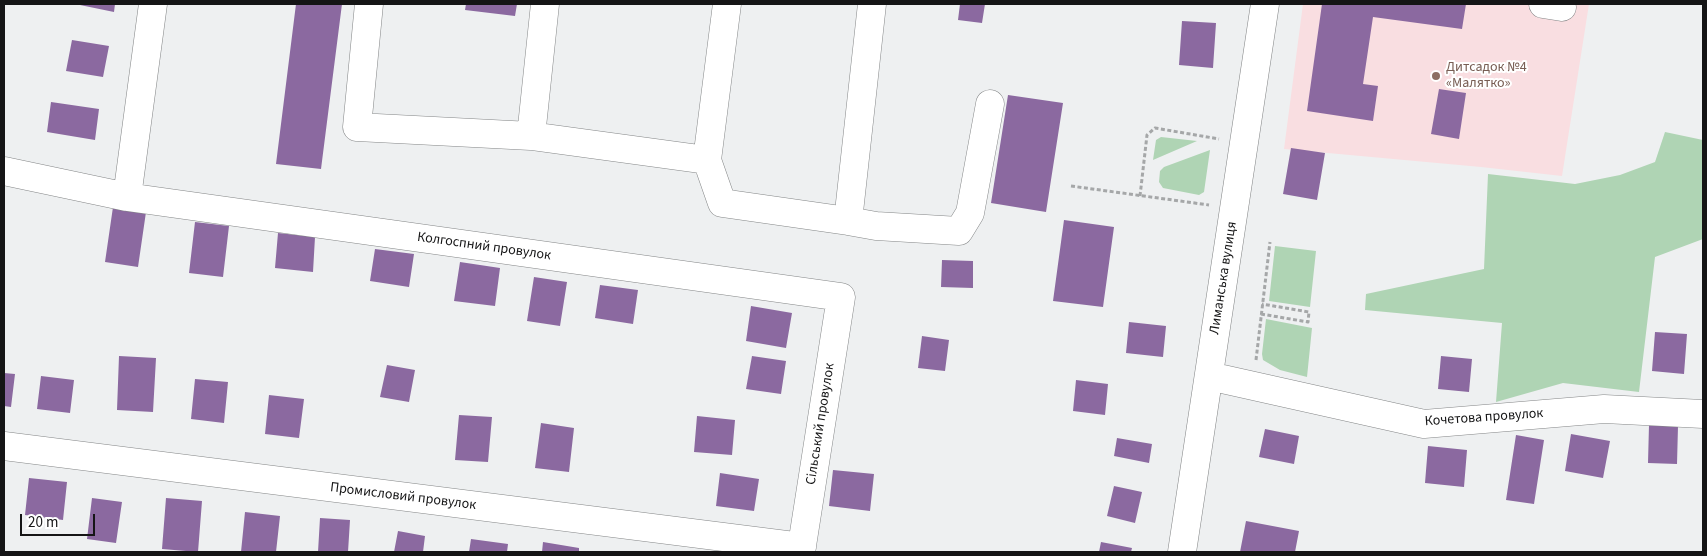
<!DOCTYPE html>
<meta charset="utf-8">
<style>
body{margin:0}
#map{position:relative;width:1707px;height:556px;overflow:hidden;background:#eef0f1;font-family:"Source Sans 3",sans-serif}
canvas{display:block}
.frame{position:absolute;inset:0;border:5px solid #151516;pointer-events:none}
.scale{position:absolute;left:20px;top:514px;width:75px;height:22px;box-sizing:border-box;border:2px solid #151516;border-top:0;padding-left:6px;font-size:15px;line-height:18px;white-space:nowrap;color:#151516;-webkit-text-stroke:4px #fff;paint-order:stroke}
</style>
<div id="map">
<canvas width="1707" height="556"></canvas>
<div class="frame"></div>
<div class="scale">20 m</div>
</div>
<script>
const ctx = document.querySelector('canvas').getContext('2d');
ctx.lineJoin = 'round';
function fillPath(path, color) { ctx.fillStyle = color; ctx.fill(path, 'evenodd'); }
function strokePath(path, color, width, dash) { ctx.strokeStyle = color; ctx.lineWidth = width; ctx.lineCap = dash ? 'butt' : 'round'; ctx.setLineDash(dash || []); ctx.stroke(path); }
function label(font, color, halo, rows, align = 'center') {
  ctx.font = font + ' "Source Sans 3",sans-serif'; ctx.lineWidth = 4; ctx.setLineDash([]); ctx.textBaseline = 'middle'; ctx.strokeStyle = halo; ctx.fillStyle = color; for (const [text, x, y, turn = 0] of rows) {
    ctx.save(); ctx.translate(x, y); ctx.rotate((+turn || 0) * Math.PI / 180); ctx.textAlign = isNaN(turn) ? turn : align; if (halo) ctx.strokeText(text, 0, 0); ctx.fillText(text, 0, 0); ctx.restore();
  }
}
fillPath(new Path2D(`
 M1303 4H1589L1562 176 1481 167 1284 149Z`), '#f9dee1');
fillPath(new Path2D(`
 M1665 132 1703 140V239L1655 257 1639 392 1563 383 1496 402 1502 323 1365 310 1366 294 1484 269 1488 174 1575 184 1620 175 1655 162Z
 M1161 137 1197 141 1153 160 1156 140Z
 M1210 150 1204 192 1199 195 1163 188 1159 182 1160 171 1164 167Z
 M1275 246 1316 251 1310 307 1269 301Z
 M1266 319 1312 328 1307 377 1280 370 1263 360 1262 354Z`), '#afd4b4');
fillPath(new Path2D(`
 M80 4H115L114 12 80 5Z
 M296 4H342L321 169 276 164Z
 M466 4H517L515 16 465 10Z
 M960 4H985L982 23 958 20Z
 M1322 4H1466L1462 29 1373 17 1363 84 1378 86 1373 121 1307 111Z
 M1182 21 1216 23 1213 68 1179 65Z
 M72 40 109 46 103 77 66 71Z
 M1439 89 1466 93 1459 139 1431 134Z
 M1008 95 1063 103 1046 212 991 203Z
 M51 102 99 109 95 140 47 132Z
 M1291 148 1325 153 1317 200 1283 194Z
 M113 207 146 212 138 267 105 262Z
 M1064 220 1114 227 1103 307 1053 301Z
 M195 222 229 226 223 277 189 273Z
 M278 233 315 237 313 272 275 268Z
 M375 249 414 254 409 287 370 281Z
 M942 260 973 261V288L941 287Z
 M460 262 500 268 495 306 454 301Z
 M534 277 567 282 560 326 527 321Z
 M600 285 638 290 633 324 595 318Z
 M751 306 792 313 786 348 746 341Z
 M1129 322 1166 326 1163 357 1126 353Z
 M1655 332 1687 334 1684 374 1652 371Z
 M922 336 949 340 945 371 918 368Z
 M119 356 156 358 153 412 117 410Z
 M752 356 786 361 781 394 746 389Z
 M1441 356 1472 359 1469 392 1438 389Z
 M387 365 415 370 409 402 380 397Z
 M4 373 15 374 11 407 4 406Z
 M41 376 74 380 70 413 37 409Z
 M195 379 228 382 224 423 191 419Z
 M1076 380 1108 384 1105 415 1073 411Z
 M269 395 304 399 299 438 265 434Z
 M459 415 492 417 488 462 455 460Z
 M697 416 735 420 732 455 694 452Z
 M541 423 574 428 569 472 535 468Z
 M1649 425 1678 426 1677 464 1648 463Z
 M1265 429 1299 436 1294 464 1259 457Z
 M1571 434 1610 441 1603 478 1565 471Z
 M1516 435 1544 440 1534 504 1506 500Z
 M1117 438 1152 444 1149 463 1114 456Z
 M1428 446 1467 450 1464 487 1425 483Z
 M833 470 874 474 870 511 829 506Z
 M720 473 759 479 754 511 716 506Z
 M29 478 67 482 63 520 25 515Z
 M1114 486 1142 492 1135 523 1107 516Z
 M92 498 122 502 116 543 87 539Z
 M166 498 202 501 198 552 162 549Z
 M245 512 280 516 276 552H241Z
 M320 518 350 520 348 552H318Z
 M1246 521 1299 531 1295 552H1240Z
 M398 531 425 536 423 552H394Z
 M471 539 508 544 507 552H469Z
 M543 542 579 548V552H542Z
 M1101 542 1132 548 1131 552H1099Z`), '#8b69a0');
const minor = new Path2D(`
 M369 4 357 127 531 136 707 160
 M727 4 707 160 722 203 848 221 872 4
 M1543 4 1562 7
 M531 136 545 4
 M4 171 127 197 841 297 801 552
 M127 197 153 4
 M848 221 876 226 959 231 970 213 990 104
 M1209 376 1424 424 1604 409 1703 414
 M4 446 802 547
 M1182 552 1265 4`);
strokePath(minor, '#848687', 29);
strokePath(new Path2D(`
 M1071 186 1209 205
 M1140 196 1147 135 1155 128 1219 139
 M1261 314 1308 322 1309 312 1262 304
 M1256 360 1270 242`), '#a5a7a8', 3, [4, 2.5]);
strokePath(minor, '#fff', 28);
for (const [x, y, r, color] of [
 [1436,76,5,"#8d6e63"]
]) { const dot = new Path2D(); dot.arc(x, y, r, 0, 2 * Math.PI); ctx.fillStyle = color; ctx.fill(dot); strokePath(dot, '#fff', 2); }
label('14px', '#785e54', '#fff', [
 ["Дитсадок №4",1446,68],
 ["«Малятко»",1446,84]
], 'left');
label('14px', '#151516', '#fff', [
 ["Колгоспний провулок",484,247,8],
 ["Лиманська вулиця",1224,278,-81],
 ["Кочетова провулок",1484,418,-4],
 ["Сільський провулок",821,424,-81],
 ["Промисловий провулок",403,497,7]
]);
</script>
